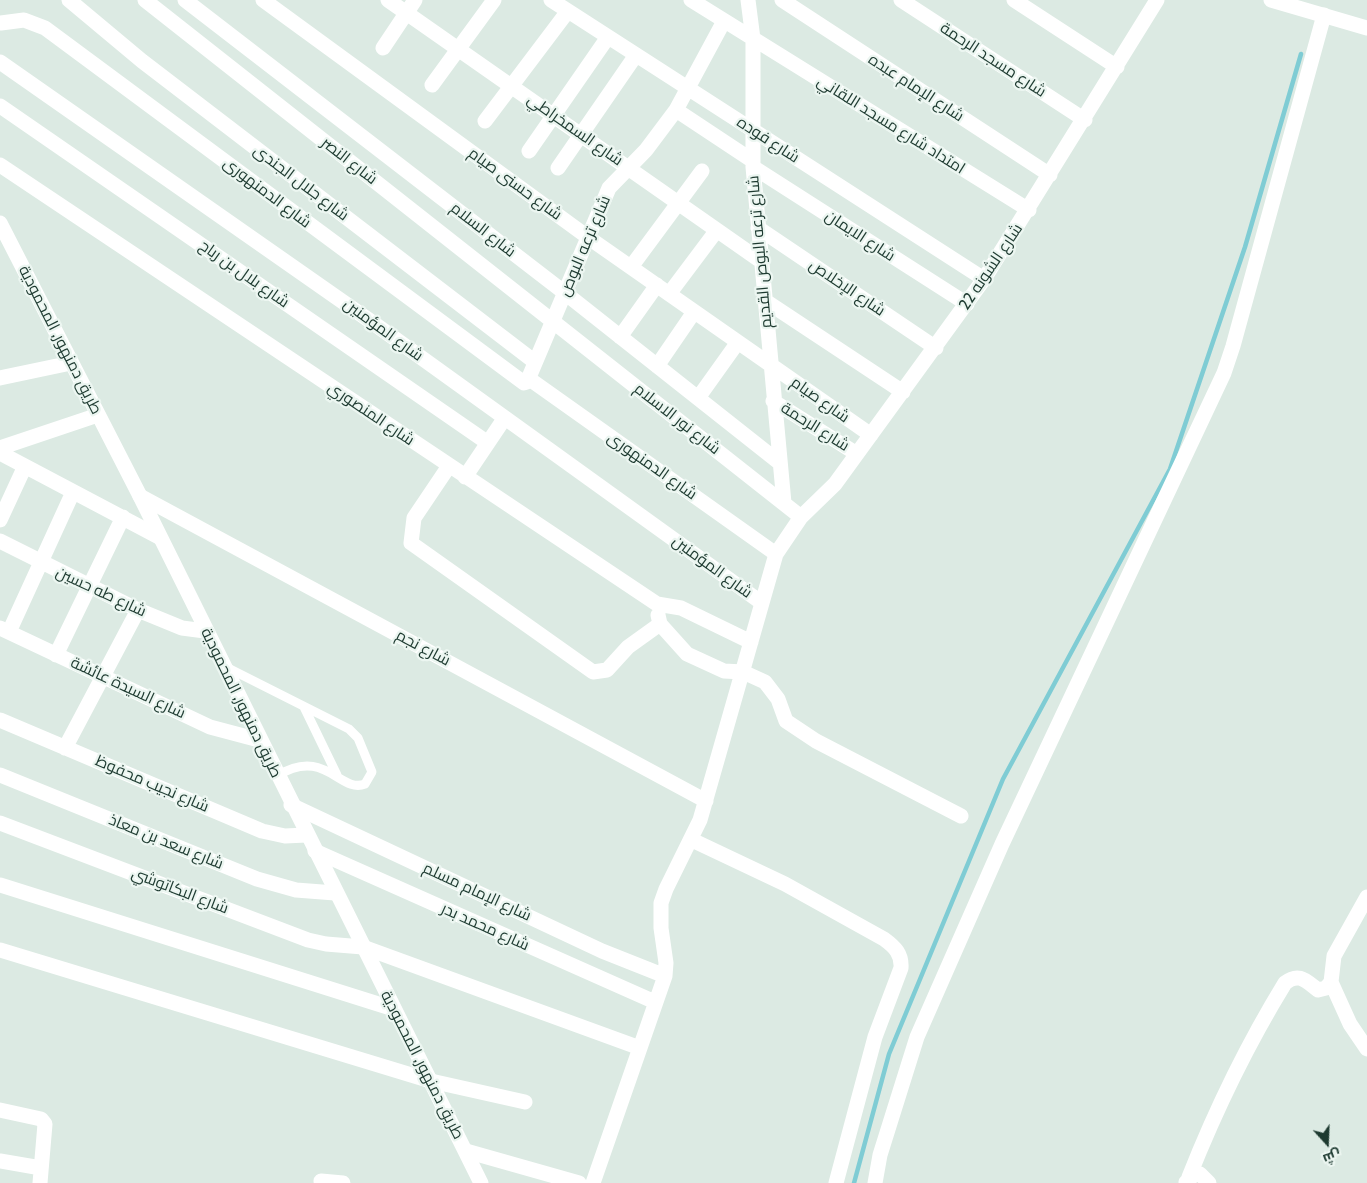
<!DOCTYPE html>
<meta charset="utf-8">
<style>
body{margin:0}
#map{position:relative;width:1367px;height:1183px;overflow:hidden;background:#dceae3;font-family:Cabin,Cairo,sans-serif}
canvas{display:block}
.north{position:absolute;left:1302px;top:1118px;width:50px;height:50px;-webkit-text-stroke:4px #ecf6f1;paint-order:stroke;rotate:160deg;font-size:14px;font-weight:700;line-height:20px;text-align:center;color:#1d3a30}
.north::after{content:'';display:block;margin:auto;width:18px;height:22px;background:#1d3a30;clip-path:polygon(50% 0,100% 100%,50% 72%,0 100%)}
</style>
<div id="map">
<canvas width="1367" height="1183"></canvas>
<div class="north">ش</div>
</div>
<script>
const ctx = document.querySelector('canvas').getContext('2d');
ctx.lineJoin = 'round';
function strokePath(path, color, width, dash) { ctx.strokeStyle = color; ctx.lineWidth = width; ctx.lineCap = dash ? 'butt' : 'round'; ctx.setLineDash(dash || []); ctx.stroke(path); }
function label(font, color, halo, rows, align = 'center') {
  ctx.font = font + ' Cabin,Cairo,sans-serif'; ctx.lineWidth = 4.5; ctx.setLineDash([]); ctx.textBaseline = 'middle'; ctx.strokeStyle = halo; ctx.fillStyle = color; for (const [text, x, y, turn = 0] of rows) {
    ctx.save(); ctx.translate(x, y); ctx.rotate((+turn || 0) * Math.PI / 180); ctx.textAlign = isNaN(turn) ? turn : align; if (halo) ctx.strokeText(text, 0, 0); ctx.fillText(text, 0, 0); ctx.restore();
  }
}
strokePath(new Path2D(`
 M854 1183 889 1054 1003 779 1170 469 1245 247 1301 54`), '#7fccd4', 4.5);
strokePath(new Path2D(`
 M226 667 349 729 358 738 372 772 365 784C340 794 325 746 277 776
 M304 707 337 775`), '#fff', 9);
strokePath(new Path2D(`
 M69 0 142 61 535 362
 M145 0 801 517
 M185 0 565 293 780 463
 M263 0 589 238 871 435
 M388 0 761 261
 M551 0 984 279
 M691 0 1029 210
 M748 0 753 39V167L784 503
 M782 0 1050 175
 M901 0 1085 120
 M1014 0 1117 67
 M1 23 24 20 45 28 524 383 527 382 609 188 646 150 676 110 724 21
 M383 48 415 0
 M0 62 376 325 762 603
 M432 85 494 0
 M0 106 488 443
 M676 110 753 161
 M485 121 568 11
 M529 151 608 37
 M0 165 657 604 681 608 751 642
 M753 167 967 304
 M558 168 636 55
 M758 228 936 348
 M631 267 702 171
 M669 294 717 230
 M764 300 903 392
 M620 337 657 285
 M657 366 694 312
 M0 378 71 363
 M528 378 776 554
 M698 398 738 342
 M773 401 857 454
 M0 448 98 415
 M0 453 159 537
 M449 466 414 518 411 543 593 672 607 670 628 647 660 624
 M465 477 504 419
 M140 496 706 801
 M0 520 25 466
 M0 541 138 610 182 628 205 631
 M658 615 660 624 687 654 724 671 743 672 765 682 778 699 786 721 816 741 961 816
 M0 628 210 727 259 740
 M9 632 73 492
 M56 655 123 517
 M0 720 262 831 285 836 306 835
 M65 748 138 610
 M0 775 257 879 296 890 335 893
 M291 805 602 951 665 976
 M0 823 308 940 326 944 363 947 640 1048
 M692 840 785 884 884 939C895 947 902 954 901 968L875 1037 836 1183
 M315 851 655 1002
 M0 885 394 1009
 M0 950 431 1081 525 1102
 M1331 982 1350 1024 1367 1049
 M0 1110 41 1119 45 1124 40 1183
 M466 1151 579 1183
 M0 1161 41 1168
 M1189 1177C1216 1109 1247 1045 1285 983 1299 972 1306 981 1318 990L1326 988 1331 982 1334 956 1367 897
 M321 1181 343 1183
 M1186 1182 1195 1174H1200L1209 1183
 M593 1183 665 976 666 963 661 928V903L666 889 700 820 776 554 801 517 835 484 984 279 1157 0
 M875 1183 880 1155 917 1037 1002 844 1224 373 1233 346 1324 15`), '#fff', 15);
strokePath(new Path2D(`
 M1271 0 1367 28
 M0 223 140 496 481 1183`), '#fff', 15);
label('16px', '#1d3a30', '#ecf6f1', [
 ["شارع مسجد الرحمة",993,60,33],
 ["شارع الإمام عبده",916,88,33],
 ["امتداد شارع مسجد اللقاني",891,125,32],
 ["شارع السمخراطي",575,130,35],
 ["شارع فوده",768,140,33],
 ["شارع النصر",349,161,38],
 ["شارع جلال الجندى",301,183,37],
 ["شارع حسنى صيام",515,184,36],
 ["شارع الدمنهورى",267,193,37],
 ["شارع السلام",483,230,38],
 ["شارع الايمان",860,236,33],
 ["شارع ترعه البوص",585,246,-67],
 ["شارع ترعه البوص القديم",760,252,-95],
 ["شارع الشونه 22",991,267,-56],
 ["شارع بلال بن رباح",244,274,35],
 ["شارع الإخلاص",847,288,34],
 ["شارع المؤمنين",383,330,36],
 ["طريق دمنهور, المحمودية",60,340,63],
 ["شارع صيام",820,400,35],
 ["شارع المنصوري",371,414,34],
 ["شارع نور الاسلام",677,419,38],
 ["شارع الرحمة",815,427,32],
 ["شارع الدمنهورى",652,466,35],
 ["شارع المؤمنين",712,567,36],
 ["شارع طه حسين",101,592,25],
 ["شارع نجم",423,648,28],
 ["شارع السيدة عائشة",128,688,25],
 ["طريق دمنهور, المحمودية",241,703,64],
 ["شارع نجيب محفوظ",152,784,23],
 ["شارع سعد بن معاذ",166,842,22],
 ["شارع البكاتوشي",180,891,21],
 ["شارع الإمام مسلم",477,892,25],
 ["شارع محمد بدر",485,927,24],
 ["طريق دمنهور, المحمودية",422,1065,63]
]);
</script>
